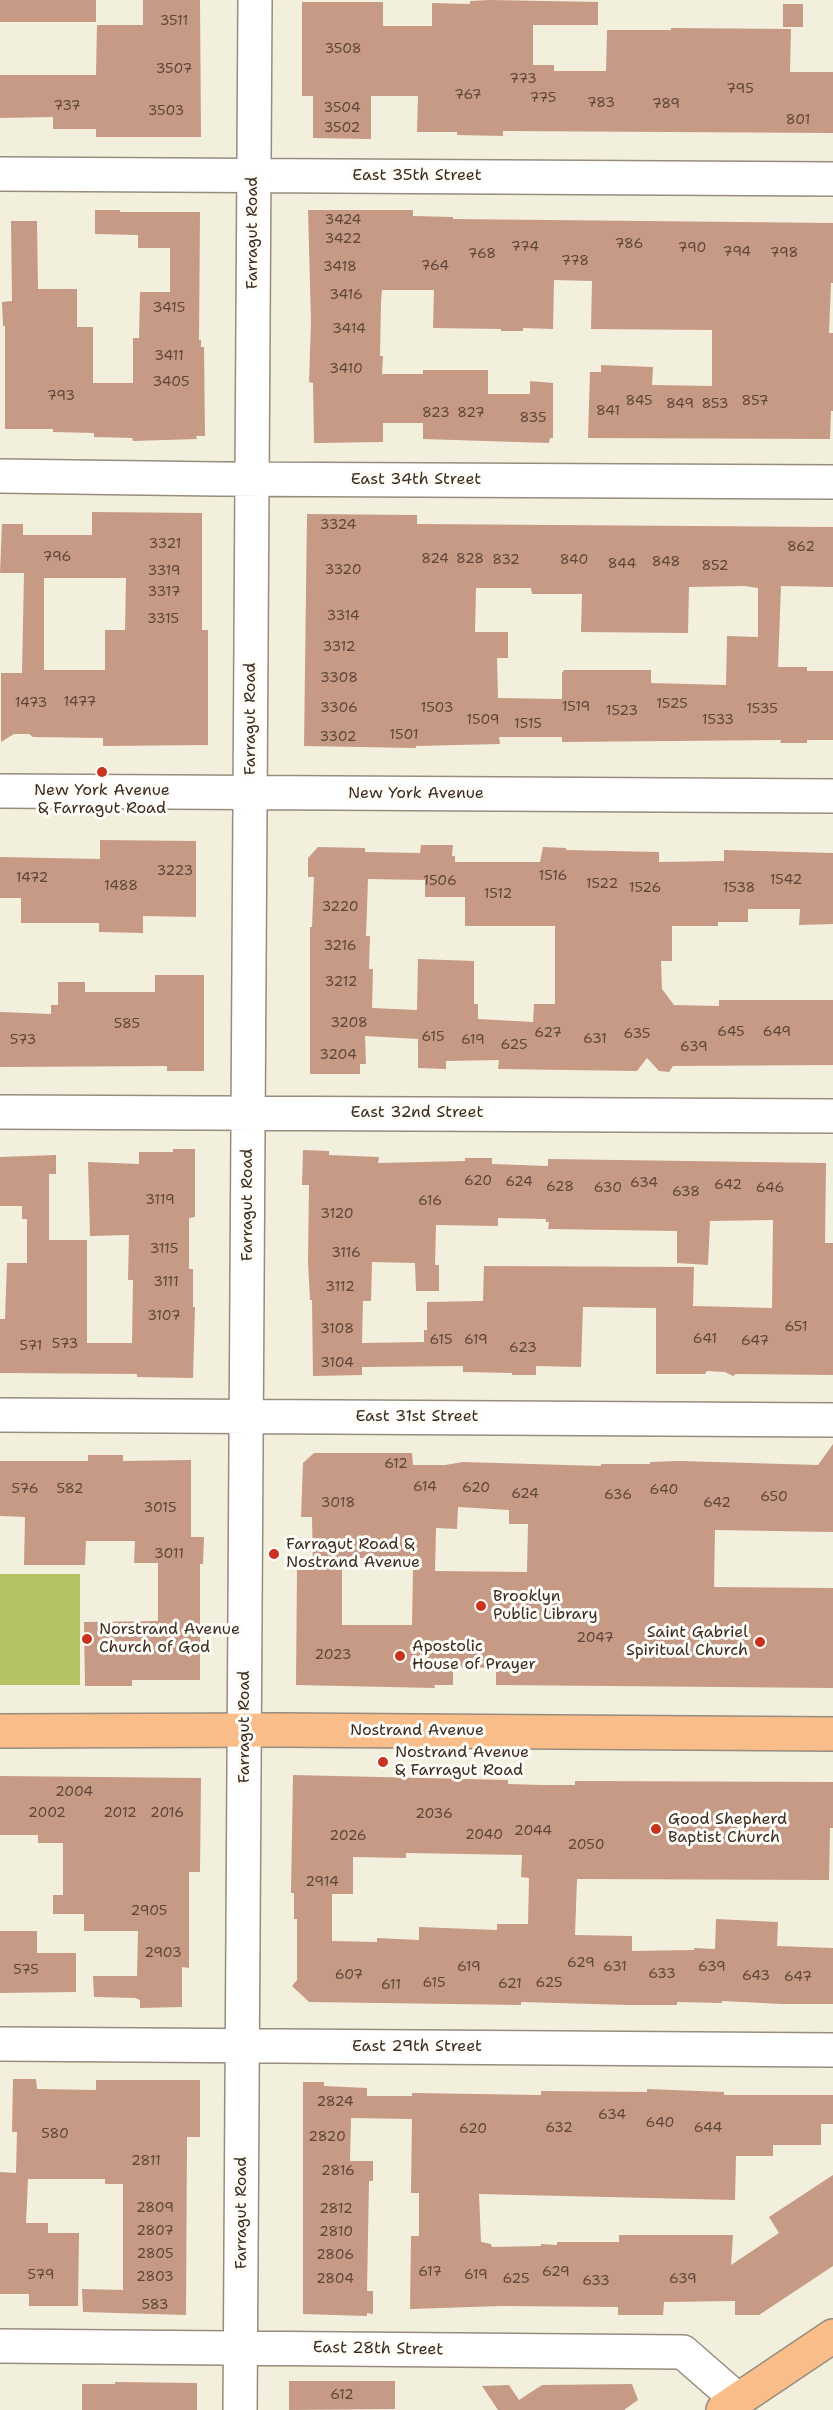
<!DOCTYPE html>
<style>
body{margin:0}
canvas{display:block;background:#f3efdd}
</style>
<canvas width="833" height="2410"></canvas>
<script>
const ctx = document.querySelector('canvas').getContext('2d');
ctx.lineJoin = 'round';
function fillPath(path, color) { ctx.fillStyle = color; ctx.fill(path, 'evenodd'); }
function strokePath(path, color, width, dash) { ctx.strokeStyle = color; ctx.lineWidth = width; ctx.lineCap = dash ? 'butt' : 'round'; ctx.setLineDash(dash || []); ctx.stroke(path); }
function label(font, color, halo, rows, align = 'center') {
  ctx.font = font + ' "Shantell Sans",sans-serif'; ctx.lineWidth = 6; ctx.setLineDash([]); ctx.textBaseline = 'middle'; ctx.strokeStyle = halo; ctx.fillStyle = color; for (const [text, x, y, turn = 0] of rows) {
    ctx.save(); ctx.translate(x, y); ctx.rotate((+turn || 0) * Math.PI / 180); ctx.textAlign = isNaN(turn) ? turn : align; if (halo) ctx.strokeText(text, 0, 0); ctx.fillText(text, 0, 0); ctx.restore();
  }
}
fillPath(new Path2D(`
 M0 1574H80V1685H0Z`), '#b5c264');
fillPath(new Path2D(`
 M0 0H96V22H0Z
 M143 0H200L201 137H96V129H53V117L0 118V75H96L97 25H143Z
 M489 0 598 2V25H533V65H554V71H606L607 30H671V28L791 29 790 72H833V133L503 131V136L457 135V132H417L418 96H371V139L313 138V96H302V2H383V26H432V3L470 4V1Z
 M783 4H803V27H783Z
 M95 210H120V212H200L199 340H201V347H204L205 436H196L197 439 133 441 132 438 94 437V433L53 432V429H5V326H3L2 302 12 301 11 221H37L38 289H77V327H93V383H133V338H139L140 292H170V248H138V235L95 234Z
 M308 210H413V216L453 217V219L833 223V283H831L829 333H833V411H831L830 439 588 438 590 372H601V365L653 367 652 385 712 386V330L591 329 592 281 554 280 553 329 523 328V331H501V329L433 328 434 290H382L381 302 380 356H383L382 374H423V370H488V394H530V381L553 383V438H550L549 443 423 439V423H383V442L314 443 313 383 309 382 311 322Z
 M92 512 202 513V630H208V745L103 746V738L33 737 29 734H14L1 742V673H22L24 573H0L2 524H23V535H92ZM44 578H126L125 630H105V670H44Z
 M307 514 417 515V524L833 527V587L781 586 778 667H807V671H833V740H807V743H780L781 740 562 742V737H499L500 744 416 746V748L304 746ZM744 586 758 588V637L727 636 726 685 651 683V670H564L562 673V699L498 698 497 658H508V632H475L476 588H531L532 594H582L581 632 688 633 689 587Z
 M100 840 196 841V917L143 916V933L99 932V923H21V898H0V857L100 859Z
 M421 845H453L452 856H455V862H540L543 847 566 848V850L659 852V862L724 861V850L833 853V924L799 925 800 909H748V922H718V926H672V961H661L662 989 674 1005 719 1006V1000H833V1065L673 1066 669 1072 659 1071 647 1058 637 1071 498 1069 499 1060 446 1061V1069L418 1068V1039L365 1036 366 1064H360V1074H310V927H312L314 877H308V858L318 847 365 848V852L420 853ZM368 879 425 880V897H465V926H555V1004H534L533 1022 478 1019V1004H474V961L418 959 417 1010 372 1008 373 969H369L370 936H366Z
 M155 975H204V1071H167V1066L0 1067V1012L51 1014V1005H58V982H85V992H155Z
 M173 1149H195V1217L189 1218V1269H193V1307H195L193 1378 137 1377V1374L0 1373V1319H5L7 1263H27V1219H22V1206H0V1157L56 1155V1174H49V1240H87V1343H132L133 1280H128L129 1235 90 1236 88 1162 139 1164V1152H173Z
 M303 1150 329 1151V1155L379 1157 378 1163 465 1161V1158H492V1164L548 1166V1159L826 1163 825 1243H833V1375L736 1374 733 1376 725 1372 707 1371 705 1374H656V1308L583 1307 581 1367 536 1366V1375H512V1373L463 1372V1366L362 1367V1375L313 1376 312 1300H310L308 1261 309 1185H302ZM498 1218 546 1219V1222H549L548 1229 677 1231V1263L708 1265 710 1221 773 1220 772 1308 693 1306 694 1267 484 1266 483 1301 427 1302V1330H424V1342L362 1343 363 1301H371L372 1262 415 1263 416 1291H439V1265H435L436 1225 498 1226Z
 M833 1444V1532L715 1530 714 1587 833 1588V1688L496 1685V1668L453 1667V1685H434L435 1688 296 1685 297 1570H313L312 1517H301L303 1463 314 1453H412L413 1465H445L463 1462 601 1466V1464H650V1462L679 1461 818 1465ZM458 1507 509 1510V1524H528L527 1572 435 1571 436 1528 457 1529ZM351 1558H391V1568L413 1569 412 1625H342V1562H351Z
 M88 1455H123V1461L191 1460V1537H204L203 1564H200V1680H132V1686H85L84 1622 158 1621V1563H134L135 1541H86L85 1565H24L25 1517 0 1516V1461H88Z
 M293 1775 508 1780V1784L544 1785H575V1781L833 1782V1828H830L829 1880 577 1879 575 1935 632 1936V1951L694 1950V1948L715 1949 716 1919 778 1922 777 1946 833 1948V2004H782L722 2001V2003L677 2002V2005H629L521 2002V2005L309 2002 292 1986 297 1980V1919H294V1893H291ZM406 1853 522 1855 521 1877 529 1878 528 1924H497V1930L419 1927V1940L377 1938V1942L332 1941V1894H353V1857L406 1858Z
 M0 1776 201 1778 200 1872H189V1968L182 1967V2007L140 2008V2000L135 1998 94 1997 93 1976H137L138 1931H84V1914H53V1895H63V1843H38V1835H0Z
 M0 1931H37V1953H76V1992L0 1993Z
 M13 2079H36L37 2089 96 2090V2080H200V2137H187L186 2315 83 2312 82 2289 123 2290V2184H105V2179H28L26 2223H48V2233H79L78 2306H29V2294H0V2172L16 2173 17 2132H12Z
 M303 2082H324V2086L367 2088V2096H412V2093L541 2095V2091L647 2092V2089L724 2092V2095H833V2124H821V2145H773V2156H736L735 2200 479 2194 481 2242 491 2244 492 2247 541 2246V2244L557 2245V2242H619V2235H733L731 2265 779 2233 769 2217 833 2175V2266L759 2315H735V2301L664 2302 663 2315H618V2307L502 2306 410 2309 411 2236H419V2193H411L412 2119 351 2118 350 2161H373V2181H369L367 2291H373V2314L367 2313V2316L303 2314Z
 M289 2381H395V2409L289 2410Z
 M115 2382 197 2383V2410H82V2384H115Z
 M632 2384 638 2400 624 2410H498L482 2386 509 2385 519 2400 542 2385Z`), '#c79a86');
const minor = new Path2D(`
 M0 174 833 179
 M0 476 218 479 833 482
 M0 791 833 796
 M0 1112 833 1116
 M0 1415 833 1420
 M0 2044 833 2050
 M0 2346 683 2352 738 2400
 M240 2410 255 0`);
const major = new Path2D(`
 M0 1731 280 1730 833 1734
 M723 2410 833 2336`);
strokePath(minor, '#978c7e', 36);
strokePath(major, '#978c7e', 36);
strokePath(minor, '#fff', 33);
strokePath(major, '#f8bd89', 33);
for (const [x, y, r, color] of [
 [102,772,6,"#c8321e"],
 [274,1554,6,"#c8321e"],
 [481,1606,6,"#c8321e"],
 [87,1639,6,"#c8321e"],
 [760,1642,6,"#c8321e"],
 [400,1656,6,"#c8321e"],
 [383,1762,6,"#c8321e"],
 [656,1829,6,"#c8321e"]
]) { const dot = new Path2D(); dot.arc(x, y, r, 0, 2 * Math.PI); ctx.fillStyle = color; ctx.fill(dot); strokePath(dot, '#fdfcf7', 2); }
label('14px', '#5e4638', null, [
 ["3511",174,21],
 ["3508",343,49],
 ["3507",174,69],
 ["773",523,79],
 ["795",740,89],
 ["767",468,95],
 ["775",543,98],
 ["783",601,103],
 ["789",666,104],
 ["737",67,106],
 ["3504",342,108],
 ["3503",166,111],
 ["801",798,120],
 ["3502",342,128],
 ["3424",343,220],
 ["3422",343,239],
 ["786",629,244],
 ["774",525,247],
 ["790",692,248],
 ["794",737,252],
 ["798",784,253],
 ["768",482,254],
 ["778",575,261],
 ["764",435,266],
 ["3418",340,267],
 ["3416",346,295],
 ["3415",169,308],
 ["3414",349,329],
 ["3411",169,356],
 ["3410",346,369],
 ["3405",171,382],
 ["793",61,396],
 ["845",639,401],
 ["857",755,401],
 ["849",680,404],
 ["853",715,404],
 ["841",608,411],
 ["823",436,413],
 ["827",471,413],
 ["835",533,418],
 ["3324",338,525],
 ["3321",165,544],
 ["862",801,547],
 ["796",57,557],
 ["824",435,559],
 ["828",470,559],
 ["832",506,560],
 ["840",574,560],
 ["848",666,562],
 ["844",622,564],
 ["852",715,566],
 ["3320",343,570],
 ["3319",164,571],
 ["3317",164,592],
 ["3314",343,616],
 ["3315",163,619],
 ["3312",339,647],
 ["3308",339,678],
 ["1477",80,702],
 ["1473",31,703],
 ["1525",672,704],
 ["1519",576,707],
 ["3306",339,708],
 ["1503",437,708],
 ["1535",762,709],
 ["1523",622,711],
 ["1509",483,720],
 ["1533",718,720],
 ["1515",528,724],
 ["1501",404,735],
 ["3302",338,737],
 ["3223",175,871],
 ["1516",553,876],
 ["1472",32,878],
 ["1542",786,880],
 ["1506",440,881],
 ["1522",602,884],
 ["1488",121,886],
 ["1526",645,888],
 ["1538",739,888],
 ["1512",498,894],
 ["3220",340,907],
 ["3216",340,946],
 ["3212",341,982],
 ["3208",349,1023],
 ["585",127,1024],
 ["645",731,1032],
 ["649",777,1032],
 ["627",548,1033],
 ["635",637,1034],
 ["615",433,1037],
 ["631",595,1039],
 ["573",23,1040],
 ["619",473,1040],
 ["625",514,1045],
 ["639",694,1047],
 ["3204",338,1055],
 ["620",478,1181],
 ["624",519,1182],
 ["634",644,1183],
 ["642",728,1185],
 ["628",560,1187],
 ["630",608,1188],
 ["646",770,1188],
 ["638",686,1192],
 ["3119",160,1200],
 ["616",430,1201],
 ["3120",337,1214],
 ["3115",164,1249],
 ["3116",346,1253],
 ["3111",166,1282],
 ["3112",340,1287],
 ["3107",164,1316],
 ["651",796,1327],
 ["3108",337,1329],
 ["641",705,1339],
 ["615",441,1340],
 ["619",476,1340],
 ["647",755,1341],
 ["573",65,1344],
 ["571",31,1346],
 ["623",523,1348],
 ["3104",337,1363],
 ["612",396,1464],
 ["614",425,1487],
 ["620",476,1488],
 ["576",25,1489],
 ["582",70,1489],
 ["640",664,1490],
 ["624",525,1494],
 ["636",618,1495],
 ["650",774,1497],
 ["3018",338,1503],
 ["642",717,1503],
 ["3015",160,1508],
 ["3011",169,1554],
 ["2047",595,1638],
 ["2023",333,1655],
 ["2004",74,1792],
 ["2002",47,1813],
 ["2012",120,1813],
 ["2016",167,1813],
 ["2036",434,1814],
 ["2044",533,1831],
 ["2040",484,1835],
 ["2026",348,1836],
 ["2050",586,1845],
 ["2914",322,1882],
 ["2905",149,1911],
 ["2903",163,1953],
 ["629",581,1963],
 ["619",469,1967],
 ["631",615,1967],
 ["639",712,1967],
 ["575",26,1970],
 ["633",662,1974],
 ["607",349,1975],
 ["643",756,1976],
 ["647",798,1977],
 ["615",434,1983],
 ["625",549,1983],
 ["621",510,1984],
 ["611",391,1985],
 ["2824",335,2102],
 ["634",612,2115],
 ["640",660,2123],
 ["632",559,2128],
 ["644",708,2128],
 ["620",473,2129],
 ["580",55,2134],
 ["2820",327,2137],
 ["2811",146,2161],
 ["2816",338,2171],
 ["2809",155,2208],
 ["2812",336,2209],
 ["2807",155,2231],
 ["2810",336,2232],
 ["2805",155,2254],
 ["2806",335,2255],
 ["617",430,2272],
 ["629",556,2272],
 ["579",41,2275],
 ["619",476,2275],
 ["2803",155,2277],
 ["2804",335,2279],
 ["625",516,2279],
 ["639",683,2279],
 ["633",596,2281],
 ["583",155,2305],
 ["612",342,2395]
]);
label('16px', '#3b2a1e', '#fdfcf7', [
 ["East 35th Street",417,176],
 ["Farragut Road",253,233,-90],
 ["East 34th Street",416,480],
 ["Farragut Road",251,719,-90],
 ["New York Avenue",416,794],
 ["East 32nd Street",417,1113],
 ["Farragut Road",248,1205,-90],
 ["East 31st Street",417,1417],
 ["Farragut Road",245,1727,-90],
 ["Nostrand Avenue",417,1731],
 ["East 29th Street",417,2047],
 ["Farragut Road",242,2213,-90],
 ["East 28th Street",378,2349,1]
]);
label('16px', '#3b2a1e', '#fdfcf7', [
 ["New York Avenue",102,791,"center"],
 ["& Farragut Road",102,809,"center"],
 ["Farragut Road &",286,1545],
 ["Nostrand Avenue",286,1563],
 ["Brooklyn",493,1597],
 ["Public Library",493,1615],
 ["Norstrand Avenue",99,1630],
 ["Church of God",99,1648],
 ["Saint Gabriel",748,1633,"right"],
 ["Spiritual Church",748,1651,"right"],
 ["Apostolic",412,1647],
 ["House of Prayer",412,1665],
 ["Nostrand Avenue",395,1753],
 ["& Farragut Road",395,1771],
 ["Good Shepherd",668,1820],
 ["Baptist Church",668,1838]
], 'left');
</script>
